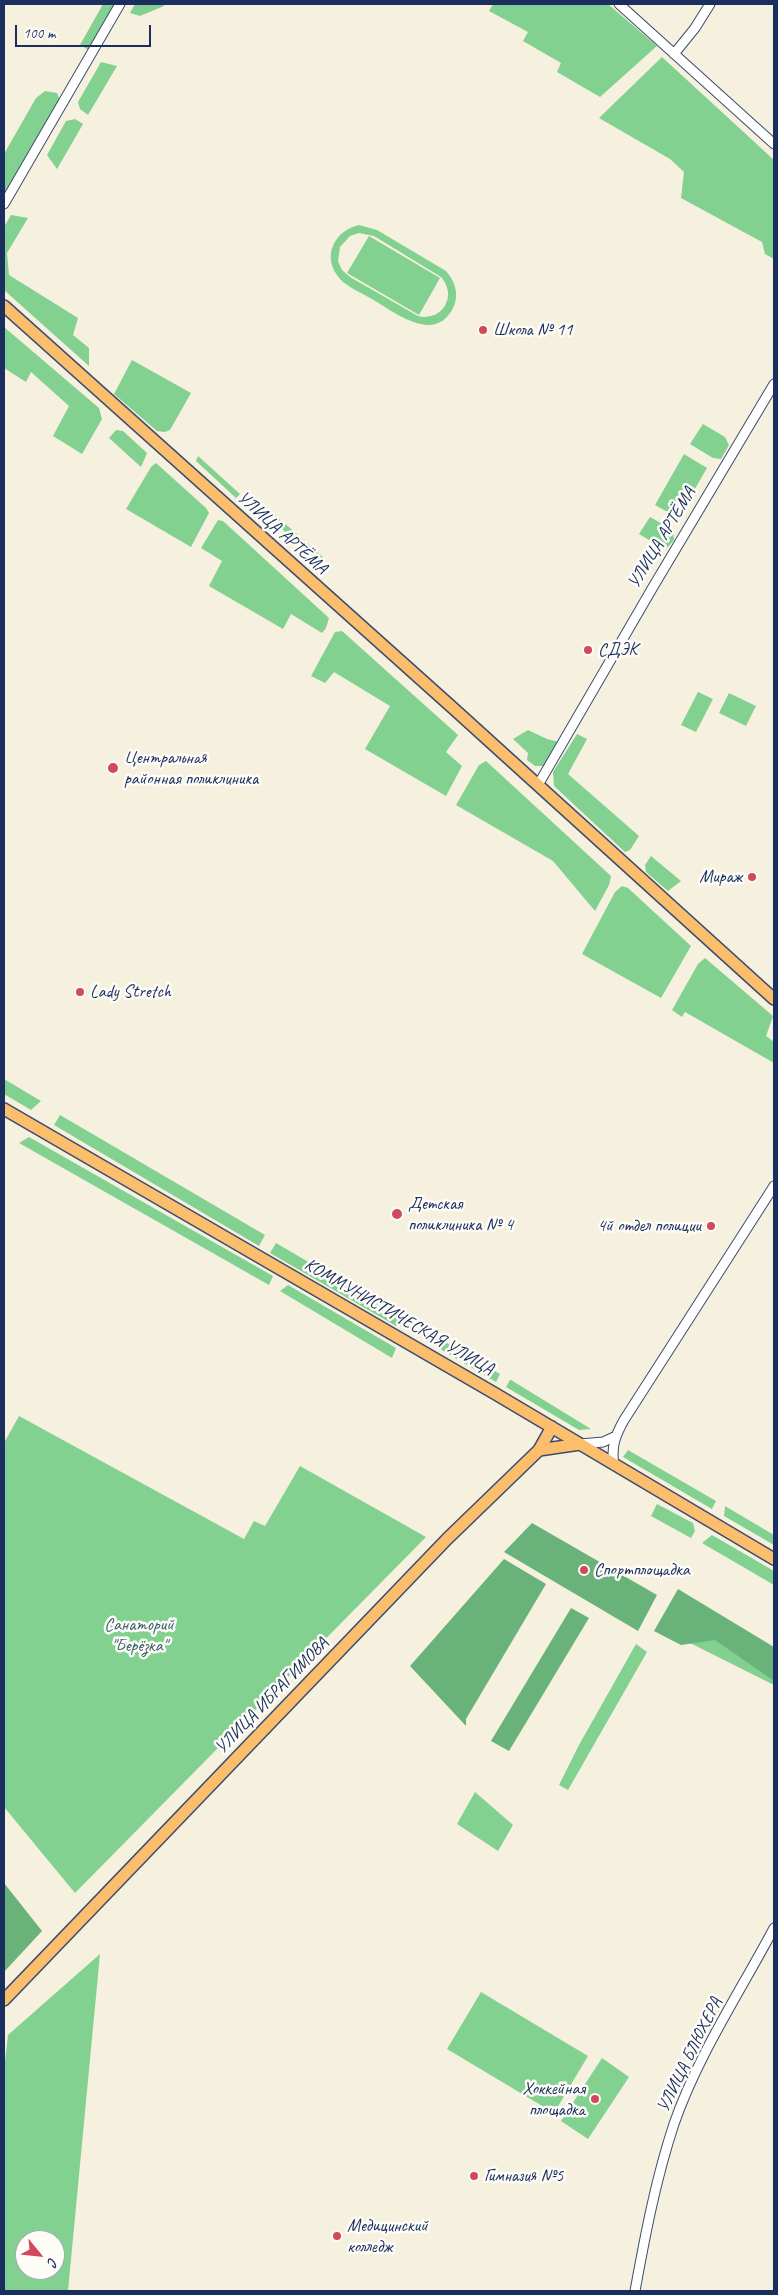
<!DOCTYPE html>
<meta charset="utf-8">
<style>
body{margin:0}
#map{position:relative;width:778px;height:2295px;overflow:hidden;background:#f6f0de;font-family:Caveat,sans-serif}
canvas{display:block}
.frame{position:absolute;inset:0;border:5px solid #1b2f5e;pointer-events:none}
.north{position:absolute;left:15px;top:2230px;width:50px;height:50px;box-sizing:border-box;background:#fdfcf7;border:1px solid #a3aaba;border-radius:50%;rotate:118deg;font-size:14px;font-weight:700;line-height:20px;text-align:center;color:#1b2f5e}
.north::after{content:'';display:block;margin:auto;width:18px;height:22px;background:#d1495b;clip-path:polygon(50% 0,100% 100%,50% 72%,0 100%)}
.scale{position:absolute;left:15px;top:25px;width:136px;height:22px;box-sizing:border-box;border:2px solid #1b2f5e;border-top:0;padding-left:6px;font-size:15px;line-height:18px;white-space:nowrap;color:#1b2f5e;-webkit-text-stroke:4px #fdfcf7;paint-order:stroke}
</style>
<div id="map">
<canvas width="778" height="2295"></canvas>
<div class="frame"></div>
<div class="north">С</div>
<div class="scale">100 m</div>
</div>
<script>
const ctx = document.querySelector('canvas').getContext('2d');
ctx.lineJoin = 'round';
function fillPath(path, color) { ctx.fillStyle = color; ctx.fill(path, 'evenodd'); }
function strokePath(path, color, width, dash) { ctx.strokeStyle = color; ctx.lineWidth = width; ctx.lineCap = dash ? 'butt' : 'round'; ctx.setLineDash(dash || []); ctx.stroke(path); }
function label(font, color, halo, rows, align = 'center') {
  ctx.font = font + ' Caveat,sans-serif'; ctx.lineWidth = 5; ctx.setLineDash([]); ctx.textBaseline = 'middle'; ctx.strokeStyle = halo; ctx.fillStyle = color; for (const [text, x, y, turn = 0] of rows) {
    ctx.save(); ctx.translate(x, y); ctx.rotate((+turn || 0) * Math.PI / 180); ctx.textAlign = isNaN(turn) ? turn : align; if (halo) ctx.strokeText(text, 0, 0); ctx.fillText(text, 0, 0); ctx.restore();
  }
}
fillPath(new Path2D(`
 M103 4H120L92 52 80 45Z
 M135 4H163L164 6 140 16 130 13Z
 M493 4H608L657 46 600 97 557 72 561 63 523 41 528 32 489 11Z
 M662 57 774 160V259L765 254 762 242 681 198 684 172 670 159 599 118Z
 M101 62 117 66 88 115 80 109 78 102Z
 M45 91 57 93 61 103 4 201V154L36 98Z
 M75 119 83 124 57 169 47 155 66 121Z
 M11 215 28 218 7 253 9 275 78 318 73 335 89 348V366L4 290V227Z
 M359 225 377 230 446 271C455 281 459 294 454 306 436 346 394 312 372 299 360 292 344 286 337 275 322 254 336 230 359 225ZM359 233 374 236 441 277C458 296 442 322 418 316L350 277 342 270 338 261 340 247 350 236Z
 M369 236 440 278 419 315 347 273Z
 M4 327 99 408 102 419 82 454 53 436 69 406 31 372 26 382 4 368Z
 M132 360 191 393 170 430 165 432 157 431 114 394Z
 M703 424 725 437 729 445 721 459 713 458 690 444Z
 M116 430 123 431 147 453 141 467 109 438Z
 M684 454 707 468 678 518 655 505Z
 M198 456 240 494 236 498 196 461Z
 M156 463 206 508 209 513 191 547 126 509 151 467Z
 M265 506 324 558 320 563 263 512Z
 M650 517 673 530 674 540 668 547 664 549 639 534Z
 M218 520 223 521 329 618 326 628 322 633 291 614 283 629 209 586 222 561 201 548Z
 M342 631 458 735 446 752 462 766 446 796 365 749 390 706 334 672 325 683 311 676 335 632Z
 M698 692 713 699 696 732 681 725Z
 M729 693 756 706 746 726 719 713Z
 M528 730 547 739 559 742 544 766H535L527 760 528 753 513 739Z
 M577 734 587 739 568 774 639 836 630 850 625 852 554 786 553 772Z
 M486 761 611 876 609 885 595 911 553 861 456 805 479 765Z
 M651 856 681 881 668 891 646 872 645 865Z
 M622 886 628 888 691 946 661 998 582 954 615 892Z
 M705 958 773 1016 766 1036 774 1042V1063L685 1012 682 1017 672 1010 698 964Z
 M4 1079 41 1101 31 1110 4 1094Z
 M60 1115 265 1235 259 1246 54 1125Z
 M29 1137 273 1276 269 1285 19 1143Z
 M276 1243 404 1318 406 1324 402 1326H396L270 1253Z
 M288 1285 396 1348 392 1358 280 1291Z
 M430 1333 500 1374 496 1382 425 1340Z
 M510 1380H511L591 1429 579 1430 506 1387Z
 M19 1416 244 1539 254 1521 265 1526 300 1466 426 1537 75 1893 4 1807V1443Z
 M628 1450 716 1501 712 1509 623 1457Z
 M657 1504 693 1523 695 1531 691 1538 651 1516Z
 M725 1506 774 1535V1545L724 1516Z
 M712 1535 774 1571V1585L702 1543Z
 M681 1599 774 1654V1685L662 1629Z
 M636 1644 647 1652 568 1790 559 1785 579 1745Z
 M475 1792 513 1825 498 1851 457 1824Z
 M100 1954 68 2291H4V2070L8 2035ZM25 2240H55V2270H25Z
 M481 1992 588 2056 554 2113 447 2049Z
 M602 2058 629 2077 588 2139 561 2121Z`), '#82d190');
fillPath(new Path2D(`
 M532 1523 657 1595 638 1631 504 1552Z
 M504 1559 546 1584 466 1719V1726L410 1666Z
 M678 1589 774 1647V1681L715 1640 681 1645 654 1631Z
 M571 1608 589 1618 509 1751 491 1741Z
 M4 1883 42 1931 4 1972Z`), '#69b37a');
const minor = new Path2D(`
 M619 4 774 144
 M674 54 695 28 710 4
 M4 204 120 4
 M538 785 653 587 774 384
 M580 1444 603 1442 614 1437
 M614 1465C611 1447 615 1436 624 1420L774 1186
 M635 2291C645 2236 656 2178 674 2124 698 2055 740 1992 774 1928`);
const major = new Path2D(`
 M4 306 454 709 774 999
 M4 1109 494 1393 774 1559
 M539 1450 580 1444
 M4 2000 447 1539 539 1450 552 1427`);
strokePath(minor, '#3c4c71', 11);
strokePath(major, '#3c4c71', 14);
strokePath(minor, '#fff', 9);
strokePath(major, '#fabe6d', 11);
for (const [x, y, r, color] of [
 [483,330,5,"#d1495b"],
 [588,650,5,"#d1495b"],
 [113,768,6,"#d1495b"],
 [752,877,5,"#d1495b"],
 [80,992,5,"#d1495b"],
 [397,1214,6,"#d1495b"],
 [711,1226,5,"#d1495b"],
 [584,1570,5,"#d1495b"],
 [595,2099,5,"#d1495b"],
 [474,2176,5,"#d1495b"],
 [337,2236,5,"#d1495b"]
]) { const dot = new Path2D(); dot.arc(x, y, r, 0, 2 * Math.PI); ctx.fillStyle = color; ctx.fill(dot); strokePath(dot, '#fdfcf7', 2); }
label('18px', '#1b2f5e', '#fdfcf7', [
 ["Школа № 11",493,330],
 ["СДЭК",598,650],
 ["Центральная",124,758],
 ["районная поликлиника",124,779],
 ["Мираж",742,877,"right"],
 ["Lady Stretch",90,992],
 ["Детская",408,1204],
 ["поликлиника № 4",408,1225],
 ["4й отдел полиции",701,1226,"right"],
 ["Спортплощадка",594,1570],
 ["Хоккейная",585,2089,"right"],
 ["площадка",585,2110,"right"],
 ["Гимназия №5",484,2176],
 ["Медицинский",347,2226],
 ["колледж",347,2247]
], 'left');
label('18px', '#1b2f5e', '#fdfcf7', [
 ["УЛИЦА АРТЁМА",282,533,42],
 ["УЛИЦА АРТЁМА",662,538,-59],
 ["КОММУНИСТИЧЕСКАЯ УЛИЦА",399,1317,30],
 ["УЛИЦА ИБРАГИМОВА",272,1696,-46],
 ["УЛИЦА БЛЮХЕРА",690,2055,-64]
]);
label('18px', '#3a606d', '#fdfcf7', [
 ["Санаторий",139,1625],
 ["\"Берёзка\"",139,1646]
]);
</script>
